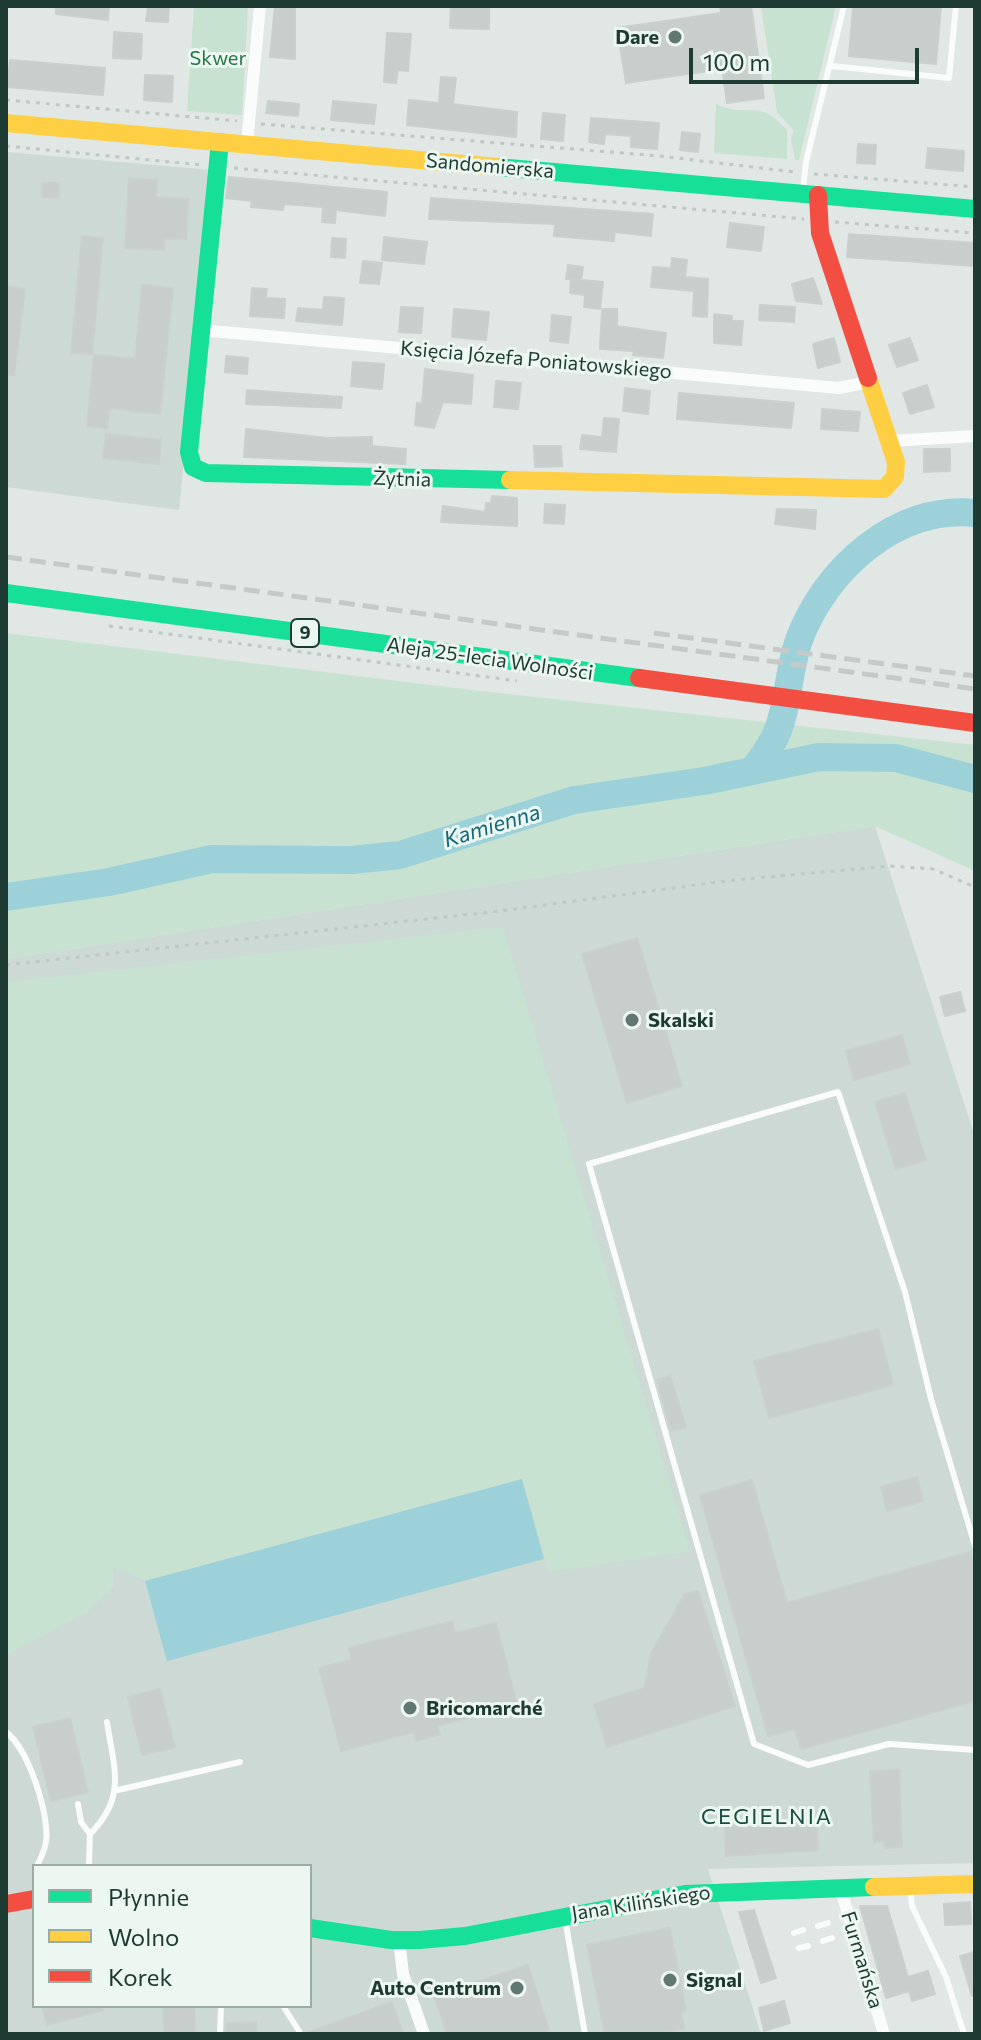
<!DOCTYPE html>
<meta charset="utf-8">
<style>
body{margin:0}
#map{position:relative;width:981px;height:2040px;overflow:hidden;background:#e0e7e4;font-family:Commissioner,sans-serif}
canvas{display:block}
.frame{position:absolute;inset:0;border:8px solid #1d3b33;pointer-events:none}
.legend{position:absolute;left:32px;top:1864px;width:280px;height:144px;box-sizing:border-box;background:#edf7f2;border:2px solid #9aaca6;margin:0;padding:10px 14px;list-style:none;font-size:24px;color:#1d3b33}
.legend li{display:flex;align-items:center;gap:16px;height:40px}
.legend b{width:40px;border:2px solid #9aaca6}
.scale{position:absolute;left:689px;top:48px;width:230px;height:36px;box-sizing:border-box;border:4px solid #1d3b33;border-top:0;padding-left:10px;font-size:24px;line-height:28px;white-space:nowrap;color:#1d3b33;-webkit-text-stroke:6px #edf7f2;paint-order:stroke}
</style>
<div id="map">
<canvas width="981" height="2040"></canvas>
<div class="frame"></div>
<ul class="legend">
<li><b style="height:10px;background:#16e098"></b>Płynnie</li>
<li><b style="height:10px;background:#ffcf43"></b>Wolno</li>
<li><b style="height:10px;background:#f24e42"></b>Korek</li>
</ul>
<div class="scale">100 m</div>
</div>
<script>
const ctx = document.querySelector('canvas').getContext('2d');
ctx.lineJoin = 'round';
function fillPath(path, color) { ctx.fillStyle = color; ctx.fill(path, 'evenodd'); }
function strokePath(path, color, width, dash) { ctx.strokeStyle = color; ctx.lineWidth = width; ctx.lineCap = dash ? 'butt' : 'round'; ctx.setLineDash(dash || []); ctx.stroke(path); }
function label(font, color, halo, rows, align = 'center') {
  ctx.font = font + ' Commissioner,sans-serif'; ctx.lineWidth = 6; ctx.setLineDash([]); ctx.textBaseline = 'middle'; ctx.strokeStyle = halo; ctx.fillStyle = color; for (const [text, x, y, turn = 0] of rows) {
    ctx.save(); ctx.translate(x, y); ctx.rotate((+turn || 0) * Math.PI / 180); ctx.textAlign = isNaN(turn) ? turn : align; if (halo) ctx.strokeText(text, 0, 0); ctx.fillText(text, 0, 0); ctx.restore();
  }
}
fillPath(new Path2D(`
 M6 152 212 170 179 510 6 487Z
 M875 826 975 1137V1863L708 1869 761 2034H6V959ZM34 1866H310V2006H34Z`), '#cdd9d4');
fillPath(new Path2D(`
 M194 6H248L242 115 187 111Z
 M761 6H836L799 160H795L791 139 794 131 777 112Z
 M716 104C749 120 757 96 787 130V159L714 153Z
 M6 633 480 691 975 745V871L875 826 6 959Z
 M503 927 690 1551 549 1572 522 1479 145 1581 113 1567 114 1587 87 1612 9 1654 6 1652V982Z`), '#c7e2d0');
fillPath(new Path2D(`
 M522 1479 544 1559 167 1661 145 1581Z`), '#9cd1da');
strokePath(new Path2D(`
 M753 771C761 759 770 748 776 735 789 705 788 670 799 640 825 569 898 504 975 513
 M6 897 109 882 212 859 352 860 400 855 574 800 704 781 819 757 896 758 975 779`), '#9cd1da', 28);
const building = new Path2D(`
 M56 6H109L108 20 56 14Z
 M148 6H169L168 22 146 21Z
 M275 6H295V59L270 57Z
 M451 6H489V29L450 28Z
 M720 6H751L764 98 727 103 722 69 626 83 617 28 721 13Z
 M853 6H941L936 64 849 56Z
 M114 32 142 34 141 59 113 58Z
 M387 33 411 34 408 71 398 70 396 83 384 82Z
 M10 60 105 68 103 95 7 87Z
 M145 75 173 76 172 102 144 100Z
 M441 77 456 78 453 104 517 112 516 137 407 125 409 100 439 103Z
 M268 101 299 104 298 116 266 113Z
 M333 101 376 105 374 124 331 120Z
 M543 113 565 115 563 141 541 139Z
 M591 118 659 123 657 149 631 147V136L605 134 604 144 589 142Z
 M682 132 700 134 698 152 680 150Z
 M858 144 876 145 875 164 857 163Z
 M928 148 964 151 963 171 926 168Z
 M229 177 387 192 385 216 336 210 335 223 322 222 323 207 284 204 283 210 251 207 252 201 226 198Z
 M129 179 157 180 156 197 188 199 186 239 164 238V250L125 248Z
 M42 183H59V198L42 197Z
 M431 198 653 214 651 236 615 232 614 241 554 236 555 224 429 219Z
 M730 223 764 227 761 251 727 247Z
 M849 234 975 243V266L847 257Z
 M82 236 103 238 92 354 71 353Z
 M384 237 427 242 424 264 382 260Z
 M332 238 346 239 345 258 331 257Z
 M672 258 687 260 685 277 708 279 707 317 693 316 694 291 651 287 653 267 671 268Z
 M363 261 382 263 379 284 360 283Z
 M568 265 583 267 581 280 603 282 600 309 584 307 585 295 570 293 571 279 575 280 566 279Z
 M813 278 822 304 796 301 792 284Z
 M142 285 173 288 160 414 109 408 107 428 87 426 94 355 135 359Z
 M6 286 25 289 14 375 6 374Z
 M252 288 267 289 266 298 285 299 284 318 250 316Z
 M324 297 344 298 342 325 296 321 298 308 323 310Z
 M760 305 795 307 794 322 759 320Z
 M401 307 423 308 421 333 399 332Z
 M454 309 489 312 486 340 452 337Z
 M602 309H617V326L666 333 663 358 633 355 634 351 600 349Z
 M714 314 732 316V321H743L741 345 714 343Z
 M552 315 571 317 568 343 550 341Z
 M834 338 840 362 818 368 813 344Z
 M910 338 918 360 897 367 889 345Z
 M226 356 248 358 247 374 225 372Z
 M353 362 384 364 382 389 351 386Z
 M425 369 473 375 471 404 443 402 434 428 415 425 417 403 422 404Z
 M496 381 521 383 518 409 494 407Z
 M927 385 934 407 910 414 903 393Z
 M625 388 650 391 648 414 623 411Z
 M247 390 342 397 341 408 246 404Z
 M679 393 794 403 791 428 677 419Z
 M822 409 860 412 858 431 821 429Z
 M604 418 619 419 616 452 580 449 582 435 602 437Z
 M246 429 327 438 372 437V446L406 449 405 464 244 457Z
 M106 434 161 440 159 464 103 458Z
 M534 446H561L562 466 535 467Z
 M924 449H950V471L924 472Z
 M492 496 517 498V526L441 522 443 506 485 512 486 503H491Z
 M545 504 565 505 564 524 544 523Z
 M777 509 816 510 815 529 775 524Z
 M637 938 682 1086 627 1103 582 954Z
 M960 992 965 1011 945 1016 940 997Z
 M902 1035 910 1064 854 1080 846 1051Z
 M905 1093 926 1160 896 1169 875 1102Z
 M878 1329 893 1385 769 1418 754 1361Z
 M670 1376 686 1427 671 1431 657 1380Z
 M917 1477 923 1501 887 1511 881 1487Z
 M752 1480 787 1603 970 1552 975 1569V1701L801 1749 795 1729 768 1736 700 1495Z
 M698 1591 735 1706 607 1747 594 1704 645 1688 651 1653 685 1594Z
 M452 1621 455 1633 496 1623 517 1705 437 1726 440 1734 416 1741 414 1732 341 1751 319 1668 352 1660 349 1648Z
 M160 1689 175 1747 142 1755 128 1697Z
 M70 1718 88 1792 51 1801 33 1727Z
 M899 1770 902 1847 885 1848 884 1841 874 1842 870 1771Z
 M816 1820 818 1850 726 1856 725 1826Z
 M970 1902 971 1924 945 1925 944 1904Z
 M860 1906H887L908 1977 928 1971 935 1994 912 2001 909 1991 886 1998Z
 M754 1910 776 1978 761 1983 739 1912Z
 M670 1928 686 2011 680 2013 685 2028 653 2034H605L587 1945Z
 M975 1952V1996H972L960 1956Z
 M528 1965 549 2030 536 2034H447L434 1996Z
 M784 2001 790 2023 764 2031 759 2008Z
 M392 2002 403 2034H309V2032Z
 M42 2006H102L103 2010 47 2025Z
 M163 2006H194L195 2034H164Z
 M256 2022 257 2034H226V2023Z`);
fillPath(building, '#c7cecb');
strokePath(building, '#c9d0cd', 2);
strokePath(new Path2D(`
 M6 100 237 121
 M261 124 660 156 795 172
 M6 146 202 165
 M234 168 804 219
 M814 174 975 187
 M835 222 975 233
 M109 626 517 681
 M6 965 491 912 734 880 890 866 933 869 975 887`), '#bec8c5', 3, [4, 6]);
strokePath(new Path2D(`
 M832 66 949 78 956 6
 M803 190 806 162 844 6
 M975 1546 931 1399 905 1292 838 1092 589 1164 754 1744 808 1765 889 1744 975 1750
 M6 1732C28 1748 50 1815 46 1842 45 1850 40 1859 37 1866
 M118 1790 240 1762
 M78 1804 81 1822 90 1834
 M89 1866 90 1834C127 1797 114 1769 107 1722
 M910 1888 912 1906 946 1977 964 2034
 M565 1919 585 2034
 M818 1926 828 1923
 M794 1933 803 1930
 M823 1941 832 1938
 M799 1948 808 1946
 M283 2006 301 2034
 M220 2034 221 2006`), '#fafbfb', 6);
strokePath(new Path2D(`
 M247 144 260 6
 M201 330 839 388 869 382
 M889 441 975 436
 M840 1887 884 2034
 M399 1940 403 1974 424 2034`), '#fafbfb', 12);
strokePath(new Path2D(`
 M220 142 189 452 193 467 206 473 510 480
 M497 167 975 209
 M6 593 639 678
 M310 1928 391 1940H420L465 1936 685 1894 874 1887`), '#16e098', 18);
strokePath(new Path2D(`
 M6 123 497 167
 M510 480 884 489 895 477 896 462 868 378
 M874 1887 975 1884`), '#ffcf43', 18);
strokePath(new Path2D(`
 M818 195 820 233 868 378
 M639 678 975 723
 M6 1904 34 1899`), '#f24e42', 18);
strokePath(new Path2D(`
 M6 557 975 689
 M654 633 975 676`), '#c5cac8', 5, [16, 8]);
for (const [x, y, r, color] of [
 [675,37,8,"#617771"],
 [632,1020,8,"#617771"],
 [410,1708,8,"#617771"],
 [670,1980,8,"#617771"],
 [517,1988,8,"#617771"]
]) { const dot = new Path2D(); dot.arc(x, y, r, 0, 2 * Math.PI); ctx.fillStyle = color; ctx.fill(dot); strokePath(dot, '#edf7f2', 3); }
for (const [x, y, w] of [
 [305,633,28]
]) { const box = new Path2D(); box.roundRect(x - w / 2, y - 14, w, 28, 6); ctx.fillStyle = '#edf7f2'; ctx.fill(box); strokePath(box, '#1d3b33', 2); }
label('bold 18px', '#1d3b33', null, [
 ["9",305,633]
]);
label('bold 20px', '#1d3b33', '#edf7f2', [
 ["Dare",659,37,"right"],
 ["Skalski",648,1020],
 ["Bricomarché",426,1708],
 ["Signal",686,1980],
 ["Auto Centrum",501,1988,"right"]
], 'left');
label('20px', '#247544', '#edf7f2', [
 ["Skwer",218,58]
]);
label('20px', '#1d3b33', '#edf7f2', [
 ["Sandomierska",490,166,5],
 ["Księcia Józefa Poniatowskiego",536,360,5],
 ["Żytnia",402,479,2],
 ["Aleja 25-lecia Wolności",490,659,8],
 ["Jana Kilińskiego",641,1903,-9],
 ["Furmańska",862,1960,73]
]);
label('italic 22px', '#13697b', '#edf7f2', [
 ["Kamienna",492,826,-17]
]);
ctx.letterSpacing = '2px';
label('22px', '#184e41', '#edf7f2', [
 ["CEGIELNIA",767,1817]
]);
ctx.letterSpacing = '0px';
</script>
